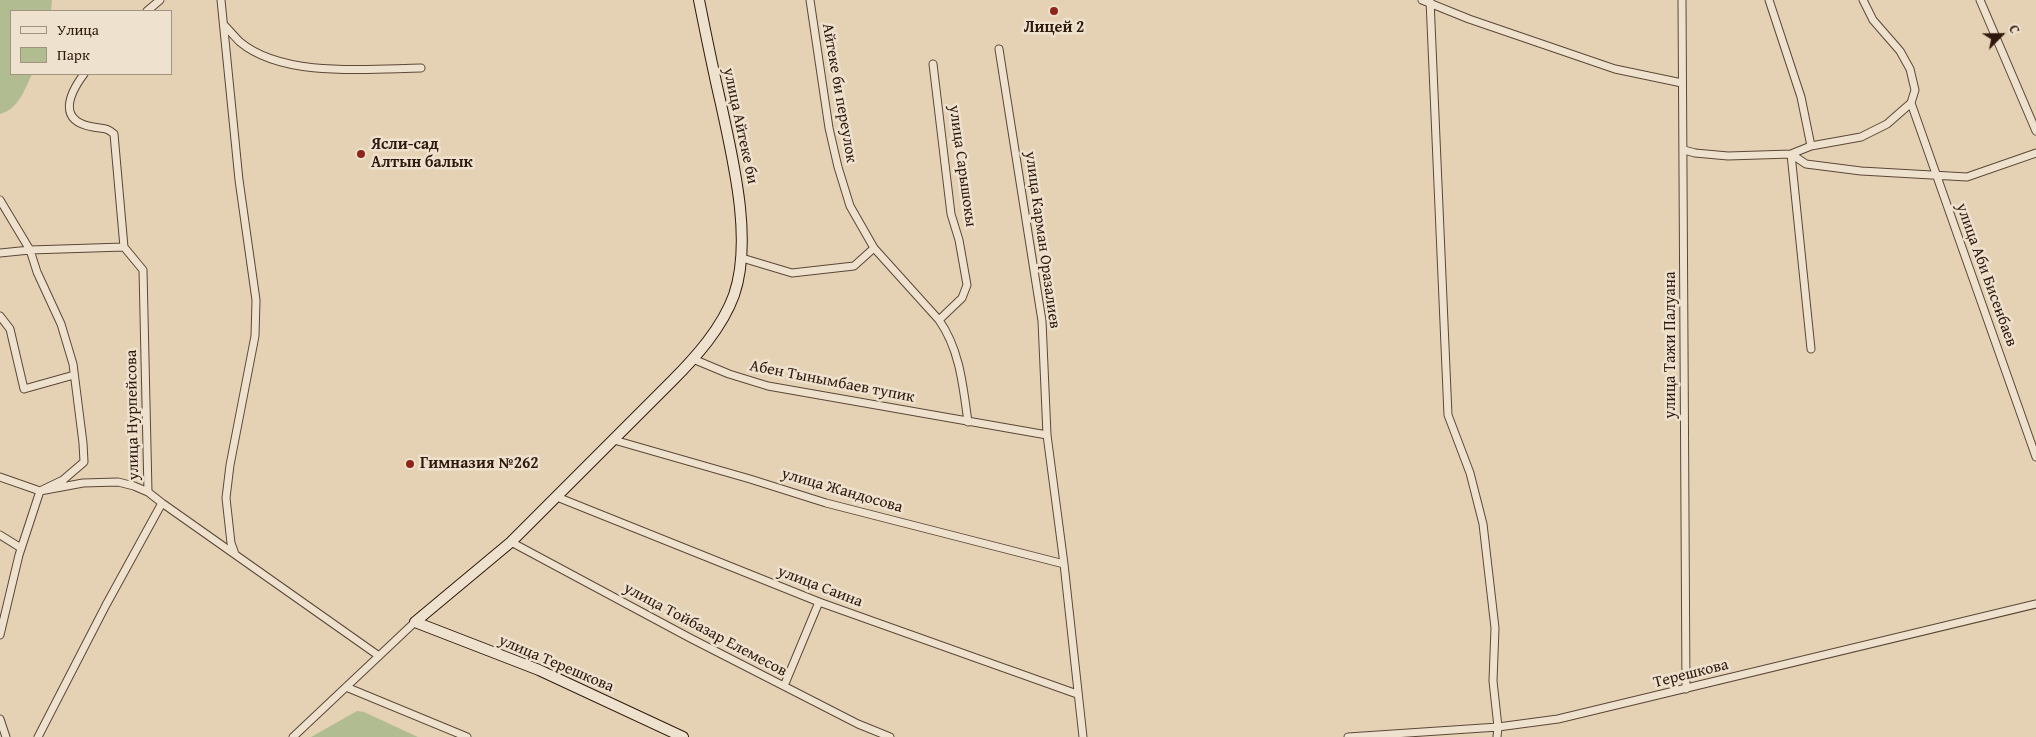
<!DOCTYPE html>
<meta charset="utf-8">
<style>
body{margin:0}
#map{position:relative;width:2036px;height:737px;overflow:hidden;background:#e5d2b5;font-family:"Gentium Book Plus",serif}
canvas{display:block}
.legend{position:absolute;left:10px;top:10px;width:162px;height:65px;box-sizing:border-box;background:#eee2cf;border:1px solid #a29281;margin:0;padding:6px 9px;list-style:none;font-size:15px;color:#2f190d}
.legend li{display:flex;align-items:center;gap:10px;height:25px}
.legend b{width:25px;border:1px solid #a29281}
.north{position:absolute;left:1976px;top:10px;width:50px;height:50px;-webkit-text-stroke:4px #eee2cf;paint-order:stroke;rotate:67deg;font-size:14px;font-weight:700;line-height:20px;text-align:center;color:#2f190d}
.north::after{content:'';display:block;margin:auto;width:18px;height:22px;background:#2f190d;clip-path:polygon(50% 0,100% 100%,50% 72%,0 100%)}
</style>
<div id="map">
<canvas width="2036" height="737"></canvas>
<ul class="legend">
<li><b style="height:6px;background:#eee2cf"></b>Улица</li>
<li><b style="height:14px;background:#b1bd91"></b>Парк</li>
</ul>
<div class="north">С</div>
</div>
<script>
const ctx = document.querySelector('canvas').getContext('2d');
ctx.lineJoin = 'round';
function fillPath(path, color) { ctx.fillStyle = color; ctx.fill(path, 'evenodd'); }
function strokePath(path, color, width, dash) { ctx.strokeStyle = color; ctx.lineWidth = width; ctx.lineCap = dash ? 'butt' : 'round'; ctx.setLineDash(dash || []); ctx.stroke(path); }
function label(font, color, halo, rows, align = 'center') {
  ctx.font = font + ' "Gentium Book Plus",serif'; ctx.lineWidth = 5; ctx.setLineDash([]); ctx.textBaseline = 'middle'; ctx.strokeStyle = halo; ctx.fillStyle = color; for (const [text, x, y, turn = 0] of rows) {
    ctx.save(); ctx.translate(x, y); ctx.rotate((+turn || 0) * Math.PI / 180); ctx.textAlign = isNaN(turn) ? turn : align; if (halo) ctx.strokeText(text, 0, 0); ctx.fillText(text, 0, 0); ctx.restore();
  }
}
fillPath(new Path2D(`
 M0 0H52L51 11H11V74H32C25 89 18 110 0 114Z
 M357 711 364 712 418 737H311Z`), '#b1bd91');
const street = new Path2D(`
 M221 0 239 180 256 300 255 336 230 465 226 498 231 543 235 554
 M810 0 829 128 838 167 850 206 874 248 939 320C960 350 963 386 968 422
 M1422 0 1469 19 1615 69 1682 83
 M1430 0 1448 415 1470 473 1483 524 1495 628 1493 681 1498 727 1497 737
 M1682 0 1686 689
 M1769 0 1801 97 1811 146 1791 154 1811 349
 M1980 0 2036 131
 M147 11 160 0
 M224 25C230 31 235 37 240 42 283 78 368 69 421 68
 M999 49 1042 321 1047 435 1064 564 1083 737
 M933 64 951 214 959 240 967 285 962 298 939 320
 M1911 103 2036 457
 M1811 146 1861 137 1887 124 1911 103 1915 90 1910 69 1900 51 1873 20 1863 0
 M1684 150 1695 153 1728 156 1791 154 1806 164 1861 171 1967 177 2036 153
 M0 200 30 250 37 272 61 324 73 364 83 443 84 462 63 480 40 491 19 555 0 635
 M0 253 30 250 124 247
 M742 258 792 273 854 266 874 248
 M0 316 10 329 24 389 74 375
 M693 359 729 374 768 386 1047 435
 M614 440 750 479 826 503 1064 564
 M0 477 40 491 83 483 118 482 134 486 148 492
 M557 497 819 602 1077 694
 M162 503 379 656
 M0 535 21 548
 M511 542 690 638 858 724 890 737
 M784 686 819 602
 M346 687 467 737
 M0 719 6 737
 M38 737 106 605 162 503 148 492 143 270 124 247 114 134C106 127 103 129 93 127 57 121 69 94 84 74
 M293 737 415 622
 M1348 737 1498 727 1558 719 2036 604`);
const secondary = new Path2D(`
 M683 737 539 670 415 622 511 542 672 381C696 357 722 328 734 295 753 240 733 160 721 104 713 70 706 35 699 0`);
strokePath(street, '#5c4737', 9);
strokePath(secondary, '#2f190d', 12);
strokePath(street, '#eee2cf', 7);
strokePath(secondary, '#eee2cf', 10);
for (const [x, y, r, color] of [
 [1054,11,5,"#8f2418"],
 [361,154,5,"#8f2418"],
 [410,464,5,"#8f2418"]
]) { const dot = new Path2D(); dot.arc(x, y, r, 0, 2 * Math.PI); ctx.fillStyle = color; ctx.fill(dot); strokePath(dot, '#eee2cf', 2); }
label('bold 16px', '#2f190d', '#eee2cf', [
 ["Лицей 2",1054,28,"center"],
 ["Ясли-сад",371,145],
 ["Алтын балык",371,163],
 ["Гимназия №262",420,464]
], 'left');
label('16px', '#2f190d', '#eee2cf', [
 ["Айтеке би переулок",839,93,80],
 ["улица Айтеке би",740,126,78],
 ["улица Сарышокы",962,166,82],
 ["улица Карман Оразалиев",1042,240,82],
 ["улица Аби Бисенбаев",1986,275,70],
 ["улица Тажи Палуана",1671,345,-90],
 ["Абен Тынымбаев тупик",832,382,11],
 ["улица Нурпейсова",133,415,-91],
 ["улица Жандосова",842,491,16],
 ["улица Саина",820,587,21],
 ["улица Тойбазар Елемесов",705,630,28],
 ["улица Терешкова",556,664,23],
 ["Терешкова",1691,674,-14]
]);
</script>
